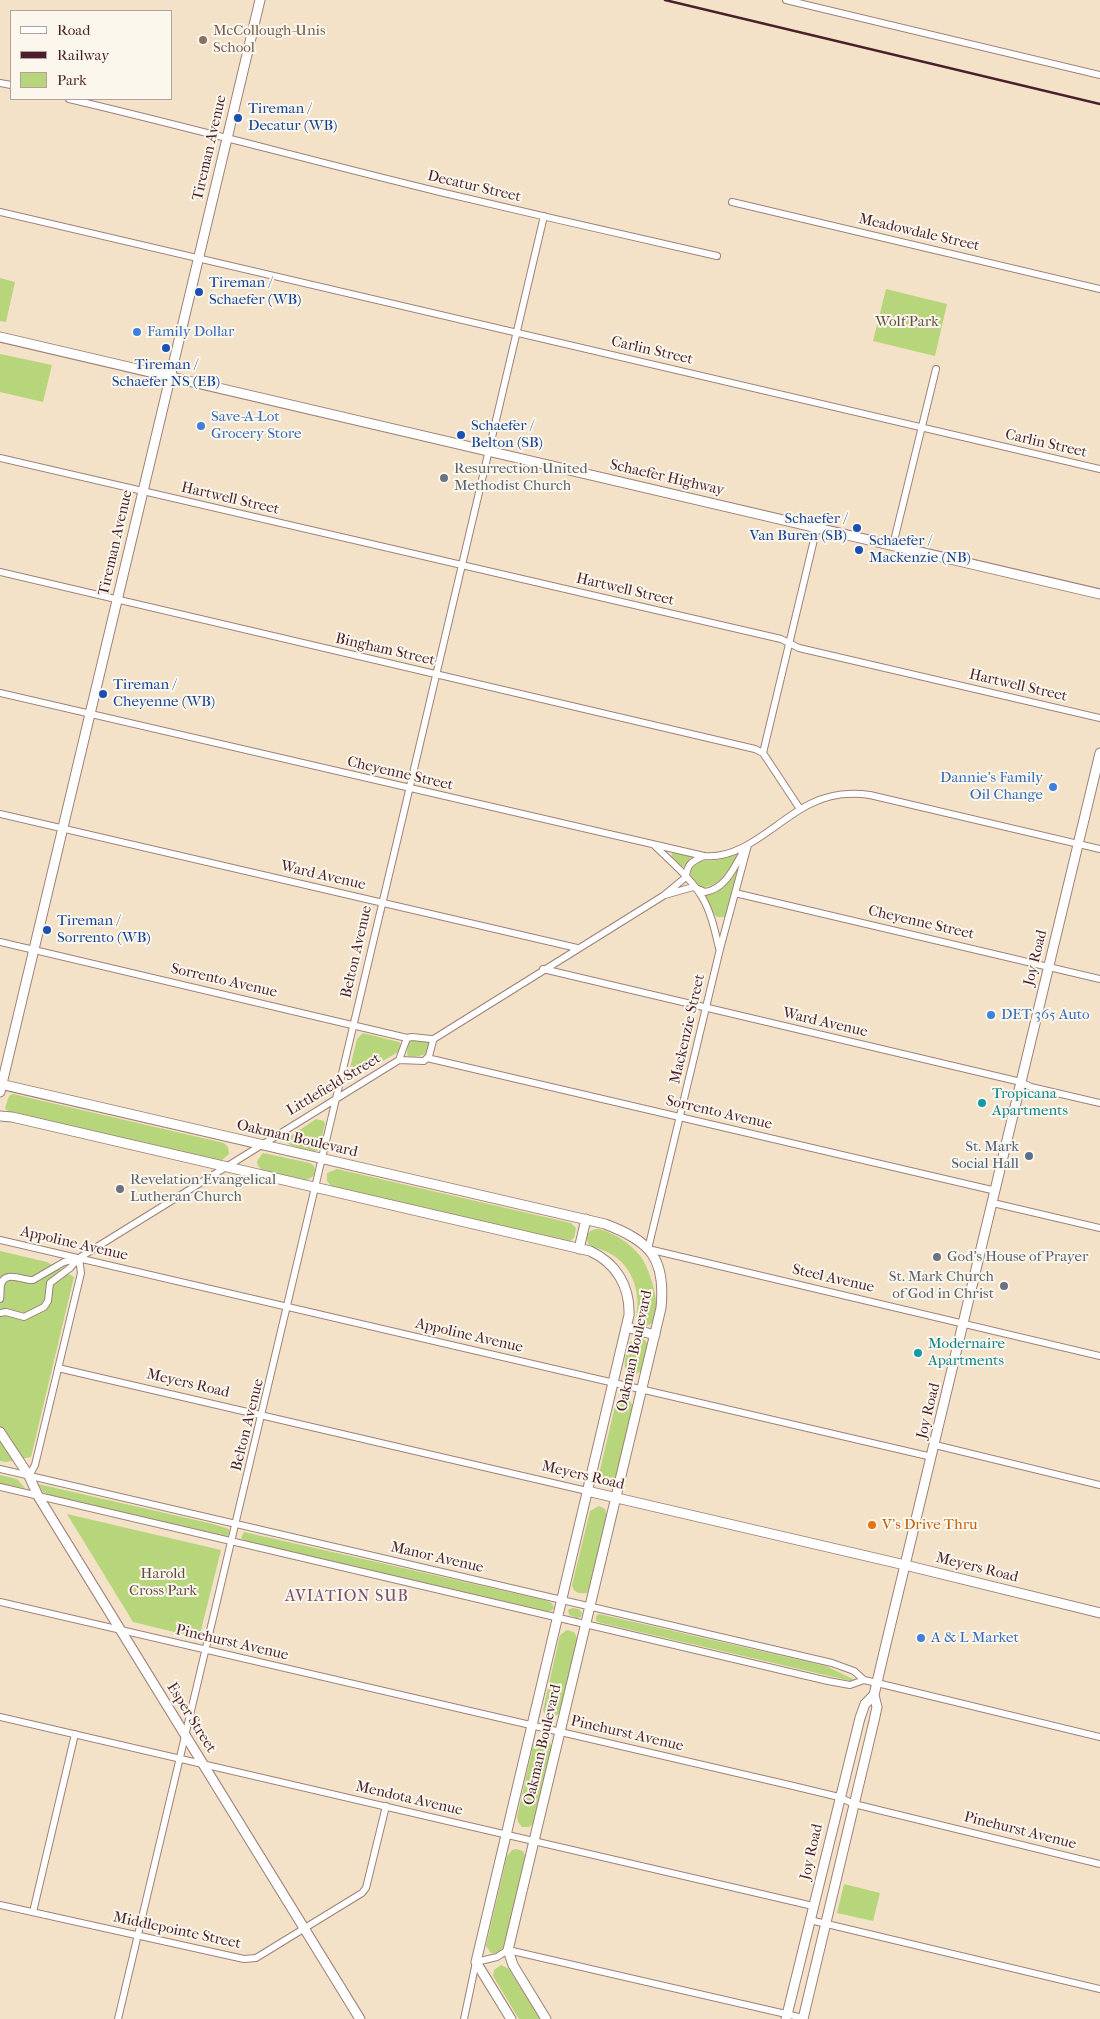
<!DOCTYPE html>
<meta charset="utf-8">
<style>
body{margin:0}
#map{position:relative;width:1100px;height:2019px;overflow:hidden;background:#f4e2c8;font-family:"IM FELL French Canon",serif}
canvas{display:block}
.legend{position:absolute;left:10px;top:10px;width:162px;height:90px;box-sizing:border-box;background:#fbf7ec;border:1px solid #b4a19f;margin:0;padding:6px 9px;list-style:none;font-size:15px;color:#4a1f2b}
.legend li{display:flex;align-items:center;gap:10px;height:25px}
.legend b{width:25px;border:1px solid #b4a19f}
</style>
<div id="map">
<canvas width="1100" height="2019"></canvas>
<ul class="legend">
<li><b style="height:6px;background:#fff"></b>Road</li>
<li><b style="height:6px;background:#4a1f2b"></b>Railway</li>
<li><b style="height:14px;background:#b7d57b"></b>Park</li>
</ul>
</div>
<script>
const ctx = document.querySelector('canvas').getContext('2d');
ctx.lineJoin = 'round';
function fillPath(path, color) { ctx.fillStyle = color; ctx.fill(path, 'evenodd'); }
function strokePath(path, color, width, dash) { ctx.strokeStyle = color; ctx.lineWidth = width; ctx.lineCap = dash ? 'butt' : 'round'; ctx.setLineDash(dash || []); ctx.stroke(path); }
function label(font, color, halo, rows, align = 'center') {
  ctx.font = font + ' "IM FELL French Canon",serif'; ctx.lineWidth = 4; ctx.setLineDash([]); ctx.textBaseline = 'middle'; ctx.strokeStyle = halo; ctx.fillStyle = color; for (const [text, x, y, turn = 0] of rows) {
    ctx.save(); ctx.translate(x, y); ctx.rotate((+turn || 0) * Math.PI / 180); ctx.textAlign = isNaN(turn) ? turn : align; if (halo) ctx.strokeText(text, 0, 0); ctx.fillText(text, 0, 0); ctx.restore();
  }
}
fillPath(new Path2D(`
 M0 278 15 282 6 322 0 321Z
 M886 289 947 304 935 356 873 341Z
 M0 354 52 365 43 402 0 392Z
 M737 852 738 856C729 869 718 889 700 887L690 875 691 869 699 861 719 860Z
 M672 853 692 854V856L683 867 671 857Z
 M738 868 727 914 725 917H717L711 911 705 895 725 885Z
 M363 1033 399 1042 402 1046 400 1051 355 1077 349 1072 357 1039Z
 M413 1040 428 1041 429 1043 427 1053C422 1056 412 1058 407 1055L408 1043Z
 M13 1094 224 1143 228 1147 229 1154 221 1161 8 1111 5 1108 9 1096Z
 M316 1119 324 1121 325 1124 319 1150 314 1152 290 1145 287 1142 288 1138Z
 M263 1153 310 1163 314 1166C316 1173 314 1178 306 1180L262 1170 258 1166 257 1161Z
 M337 1169 571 1223 576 1228 574 1238 570 1241H566L331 1186 327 1181V1173Z
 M599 1229C616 1234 630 1243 641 1257 651 1270 672 1334 638 1325 634 1316 639 1307 637 1297 636 1279 625 1260 607 1252 601 1249 595 1248 589 1245 584 1235 589 1229 599 1229Z
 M0 1251 47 1262 74 1277 31 1457 6 1462 0 1461Z
 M639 1337 646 1341 648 1347 642 1370 634 1376C618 1371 627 1354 629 1343Z
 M620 1398H628L633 1406 615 1480C611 1485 606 1484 601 1482L599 1474 616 1402Z
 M0 1475 17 1479 25 1488 0 1484Z
 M38 1484 213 1524 229 1529V1534L227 1536 222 1535 50 1495 43 1492Z
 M599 1506 605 1509 607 1516 591 1584 587 1593C579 1594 574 1593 572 1585L590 1511Z
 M67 1514 221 1550 199 1638 133 1622Z
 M244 1532 544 1600 552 1603 554 1608 551 1611H547L245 1541 241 1538Z
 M572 1608 579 1609 582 1613 581 1617 577 1618 569 1615 568 1610Z
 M599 1614 826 1666 855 1680 851 1681 601 1623 596 1621V1616Z
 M567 1630 574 1632 578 1640 560 1713 552 1718 546 1716 543 1710 560 1635Z
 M544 1740 550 1743 552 1750 534 1823 529 1827H522L518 1822 517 1817 533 1746 537 1742Z
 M516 1849 523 1851 526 1858 504 1946 499 1953H491L486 1946 507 1856 512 1850Z
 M844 1884 880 1893 873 1921 837 1913Z
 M501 1965 509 1969 540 2019H519L493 1976 494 1970Z`), '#b7d57b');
const street = new Path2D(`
 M786 0 1100 75
 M0 83 11 85
 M69 99C193 128 316 162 440 192 532 214 625 235 717 256
 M732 202 1100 289
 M0 212 1100 469
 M0 458 781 639 799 648 1100 718
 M893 545 936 369
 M0 572 755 749 763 753
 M0 693 704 856C744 860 777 820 810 804 829 794 850 792 870 795L1100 849
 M800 809 763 753 817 527
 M0 814 577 948
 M654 845C670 861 690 877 702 897 711 912 715 931 719 948
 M748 845 720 949 648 1249 1100 1356
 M735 893 1100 979
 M665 895 693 887 705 892C725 889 734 868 743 852
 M0 942 407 1038
 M543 969 1021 1082 1031 1087 1100 1103
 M432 1040 663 896 686 877C687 863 693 861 704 856
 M427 1058 996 1191
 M993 1203 1100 1228
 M0 1240 932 1457
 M0 1299C1 1294 0 1291 1 1286 3 1269 24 1281 33 1280L64 1262 78 1258
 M0 1313 6 1312 24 1317 44 1307 48 1301 50 1283 70 1268 79 1258 399 1060 407 1038 412 1037 431 1039 433 1041 429 1056 424 1061 399 1060
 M58 1368 587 1491
 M935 1445 1100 1485
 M0 1469 832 1663 854 1671 864 1680
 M29 1476 35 1465 81 1273 79 1258
 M0 1487 828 1681 850 1685 864 1680 877 1683 1100 1737
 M0 1602 789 1785 839 1797 854 1804 1100 1864
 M0 1717 813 1906
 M0 1905 244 1959 256 1958 362 1893 366 1888 386 1806
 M33 1912 75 1734
 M810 1920 1100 1989
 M118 2019C263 1419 402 817 544 216
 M464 2019 476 1962 497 1957 508 1950 803 2018`);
const secondary = new Path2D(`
 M0 337 1100 594
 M0 1084 605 1224C650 1241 666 1258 661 1308L508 1950 513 1965 546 2019
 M0 1092 260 0
 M0 1116 12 1117 590 1251C616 1263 630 1286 629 1315L476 1962 511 2019
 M579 1249 586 1219
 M626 1327 655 1335
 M0 1432 29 1476 38 1496 360 2019
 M587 1491 905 1565 1100 1613
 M786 2019 860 1718 865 1704 874 1695
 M803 2019 874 1721 877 1707 874 1695 886 1644 1100 753`);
strokePath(street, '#9f807a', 8);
strokePath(secondary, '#9f807a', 11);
strokePath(street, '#fff', 6);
strokePath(secondary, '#fff', 9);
strokePath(new Path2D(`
 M665 0 1100 104`), '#4a1f2b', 2.5);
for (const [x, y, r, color] of [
 [203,40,5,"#8d6e63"],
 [238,118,5,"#1a4fb4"],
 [199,292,5,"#1a4fb4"],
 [137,332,5,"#3f7fe0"],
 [166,348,5,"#1a4fb4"],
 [201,426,5,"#3f7fe0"],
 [461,435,5,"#1a4fb4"],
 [444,478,5,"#6b7280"],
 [857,528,5,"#1a4fb4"],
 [859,550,5,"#1a4fb4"],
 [103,694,5,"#1a4fb4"],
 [1053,787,5,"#3f7fe0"],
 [47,930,5,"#1a4fb4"],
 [991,1015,5,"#3f7fe0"],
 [982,1103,5,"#0f9aa8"],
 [1029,1156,5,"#5c6f8a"],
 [120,1189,5,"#6b7280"],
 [937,1257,5,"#6b7280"],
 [1004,1286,5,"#6b7280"],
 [918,1353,5,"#0f9aa8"],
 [872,1525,5,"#e8710a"],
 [921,1638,5,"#3f7fe0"]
]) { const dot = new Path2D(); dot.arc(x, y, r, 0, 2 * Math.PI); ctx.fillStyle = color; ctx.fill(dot); strokePath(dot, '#fbf7ec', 2); }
label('15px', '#785e54', '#fbf7ec', [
 ["McCollough-Unis",213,31],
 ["School",213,48]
], 'left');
label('15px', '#164399', '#fbf7ec', [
 ["Tireman /",248,109],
 ["Decatur (WB)",248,126],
 ["Tireman /",209,283],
 ["Schaefer (WB)",209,300],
 ["Tireman /",166,365,"center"],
 ["Schaefer NS (EB)",166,382,"center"],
 ["Schaefer /",471,426],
 ["Belton (SB)",471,443],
 ["Schaefer /",847,519,"right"],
 ["Van Buren (SB)",847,536,"right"],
 ["Schaefer /",869,541],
 ["Mackenzie (NB)",869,558],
 ["Tireman /",113,685],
 ["Cheyenne (WB)",113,702],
 ["Tireman /",57,921],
 ["Sorrento (WB)",57,938]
], 'left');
label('15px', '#4a1f2b', '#fbf7ec', [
 ["Tireman Avenue",210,148,-77],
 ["Decatur Street",474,187,13],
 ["Meadowdale Street",919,233,13],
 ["Carlin Street",652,351,13],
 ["Carlin Street",1046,444,13],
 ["Schaefer Highway",667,478,13],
 ["Hartwell Street",230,499,13],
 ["Tireman Avenue",116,543,-77],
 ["Hartwell Street",625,590,13],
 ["Bingham Street",385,650,13],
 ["Hartwell Street",1018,686,13],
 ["Cheyenne Street",400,774,13],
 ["Ward Avenue",323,876,13],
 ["Cheyenne Street",921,923,13],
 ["Belton Avenue",357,952,-77],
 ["Joy Road",1036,958,-76],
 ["Sorrento Avenue",224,981,13],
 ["Ward Avenue",825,1023,13],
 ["Mackenzie Street",688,1029,-77],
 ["Littlefield Street",334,1085,-31],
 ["Sorrento Avenue",719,1113,13],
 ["Oakman Boulevard",297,1139,13],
 ["Appoline Avenue",74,1244,13],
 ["Steel Avenue",833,1279,13],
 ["Appoline Avenue",469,1336,13],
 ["Oakman Boulevard",635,1351,-78],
 ["Meyers Road",188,1384,13],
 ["Joy Road",929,1411,-76],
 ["Belton Avenue",248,1425,-76],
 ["Meyers Road",583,1476,13],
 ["Manor Avenue",437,1558,13],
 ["Meyers Road",977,1568,14],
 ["Pinehurst Avenue",232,1643,13],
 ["Esper Street",191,1718,58],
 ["Pinehurst Avenue",627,1734,13],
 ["Oakman Boulevard",543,1745,-77],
 ["Mendota Avenue",409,1799,13],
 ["Pinehurst Avenue",1020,1831,14],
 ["Joy Road",812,1852,-77],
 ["Middlepointe Street",177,1931,12]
]);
label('15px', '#654c3f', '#fbf7ec', [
 ["Wolf Park",907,322],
 ["Harold",163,1574],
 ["Cross Park",163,1591]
]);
label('15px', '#366cbe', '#fbf7ec', [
 ["Family Dollar",147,332],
 ["Save-A-Lot",211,417],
 ["Grocery Store",211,434],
 ["Dannie's Family",1043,778,"right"],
 ["Oil Change",1043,795,"right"],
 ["DET 365 Auto",1001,1015],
 ["A & L Market",931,1638]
], 'left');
label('15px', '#5b616d', '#fbf7ec', [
 ["Resurrection United",454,469],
 ["Methodist Church",454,486],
 ["Revelation Evangelical",130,1180],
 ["Lutheran Church",130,1197],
 ["God's House of Prayer",947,1257],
 ["St. Mark Church",994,1277,"right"],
 ["of God in Christ",994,1294,"right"]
], 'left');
label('15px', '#0d838f', '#fbf7ec', [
 ["Tropicana",992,1094],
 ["Apartments",992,1111],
 ["Modernaire",928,1344],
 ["Apartments",928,1361]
], 'left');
label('15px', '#4e5e75', '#fbf7ec', [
 ["St. Mark",1019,1147],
 ["Social Hall",1019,1164]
], 'right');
label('15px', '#c56008', '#fbf7ec', [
 ["V’s Drive Thru",882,1525]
], 'left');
ctx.letterSpacing = '1px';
label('16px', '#795171', '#fbf7ec', [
 ["AVIATION SUB",347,1597]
]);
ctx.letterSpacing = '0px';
</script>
